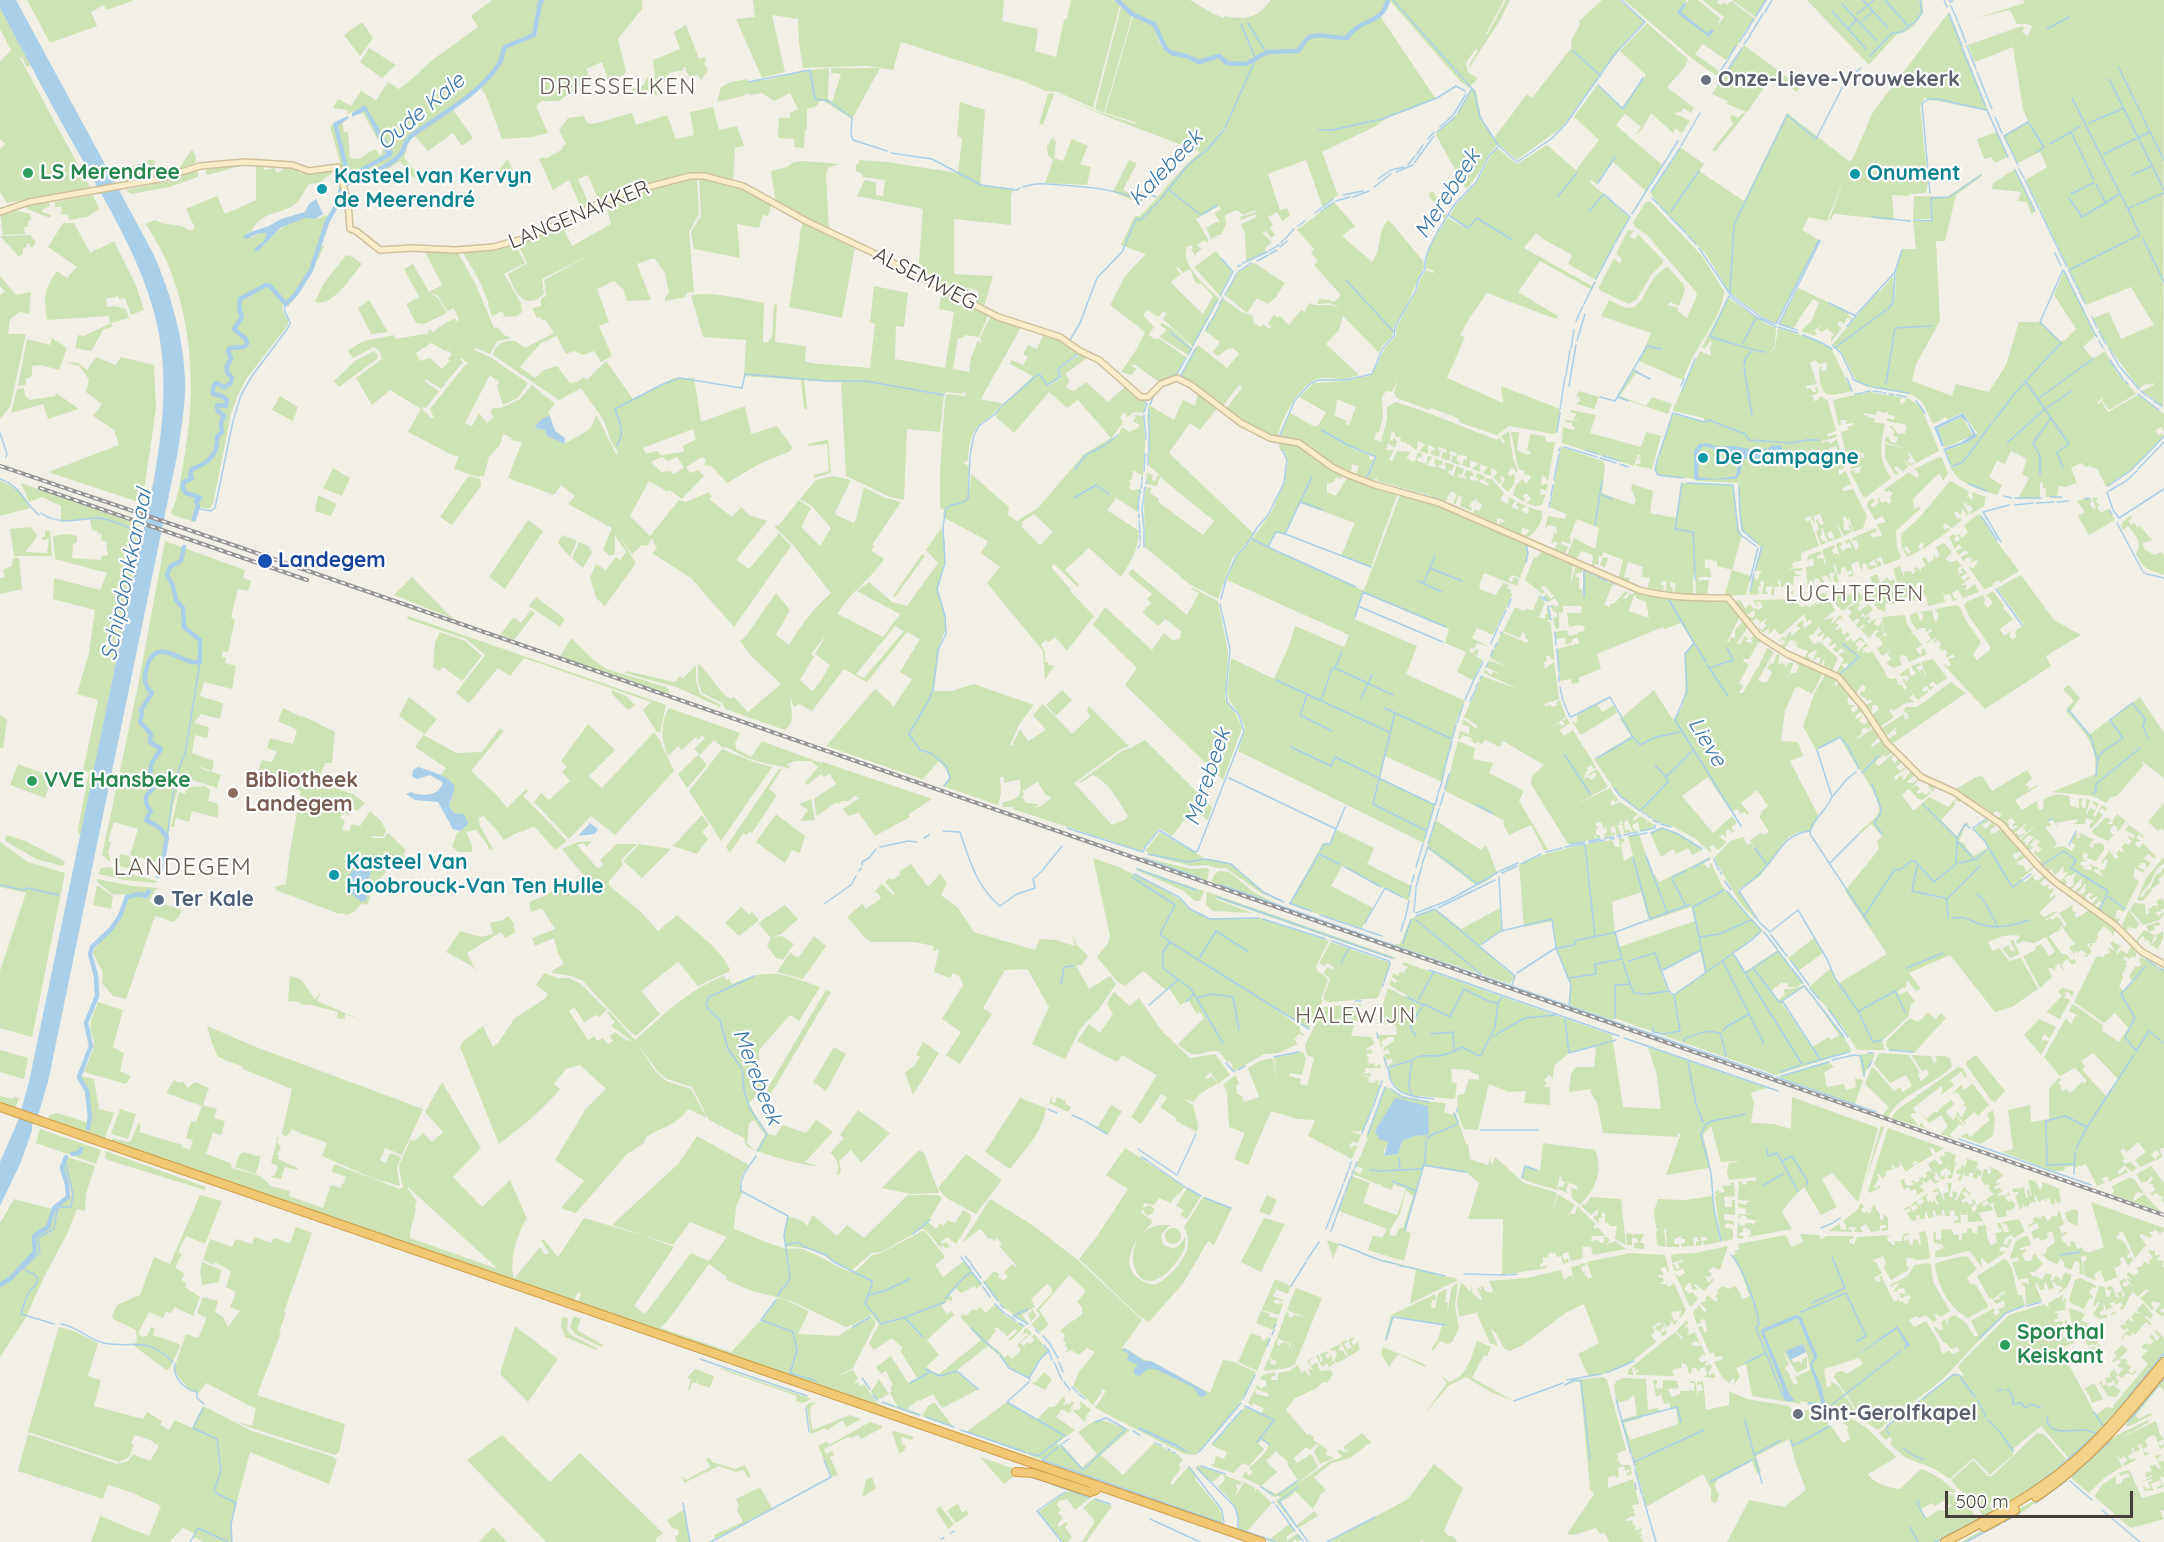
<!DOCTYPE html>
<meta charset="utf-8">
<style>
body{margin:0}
#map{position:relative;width:2164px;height:1542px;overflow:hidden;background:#f2efe7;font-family:Quicksand,sans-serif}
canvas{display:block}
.scale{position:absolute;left:1945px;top:1491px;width:188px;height:27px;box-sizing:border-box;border:3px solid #453f37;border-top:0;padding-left:8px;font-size:18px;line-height:21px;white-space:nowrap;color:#453f37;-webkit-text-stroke:4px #fff;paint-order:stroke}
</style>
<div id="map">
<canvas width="2164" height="1542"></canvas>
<div class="scale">500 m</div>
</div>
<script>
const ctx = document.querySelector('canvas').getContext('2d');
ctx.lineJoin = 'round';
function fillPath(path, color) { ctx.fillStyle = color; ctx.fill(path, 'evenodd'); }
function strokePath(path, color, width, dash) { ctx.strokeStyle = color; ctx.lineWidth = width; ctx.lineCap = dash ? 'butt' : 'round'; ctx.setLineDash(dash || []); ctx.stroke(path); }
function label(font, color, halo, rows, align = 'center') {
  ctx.font = font + ' Quicksand,sans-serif'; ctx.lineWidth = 4.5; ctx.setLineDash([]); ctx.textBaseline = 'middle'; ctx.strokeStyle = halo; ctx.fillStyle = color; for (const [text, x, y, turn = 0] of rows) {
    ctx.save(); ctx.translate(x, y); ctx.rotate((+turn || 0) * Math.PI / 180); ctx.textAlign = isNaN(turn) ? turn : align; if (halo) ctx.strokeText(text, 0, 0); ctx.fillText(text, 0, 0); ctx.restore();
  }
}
fillPath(new Path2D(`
 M27 0H134L107 10 104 5 91 12 97 26 50 43Z
 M492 0H541L537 11 535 33 503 47C501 52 501 57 500 61 493 76 464 97 452 108L473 138 462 146 453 133 428 151 416 137H413L408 144 404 158 418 174 414 178 400 161 380 174 346 184 330 126 342 120 344 132H348L350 158 359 159 373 150H377L379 155 381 156 383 149 363 113 357 115 354 111 348 114 347 110 333 108 338 99 351 106 361 91 376 100 388 82 399 89 413 78 431 61 478 27 471 16Z
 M544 0H642V9L618 39 626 71 624 75 609 82 602 62 586 69 590 77 559 101H542L536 106 548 133 532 137 502 139 487 98 480 86 501 63 505 48 537 35 539 8Z
 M753 0H1004L1002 21 1038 29 1035 51 1056 57 1064 20 1067 18 1071 0H1113L1120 5 1093 108 1058 92 1046 91 1023 81 901 42 893 70 866 66 803 68 799 43 798 19 772 15 785 72 762 78 736 19 755 17Z
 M1118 0H1190L1212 13 1224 18 1225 16C1247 21 1258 17 1271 0H1504L1486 34 1487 35 1506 0H1510L1499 22 1469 68 1470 63 1478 51 1476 49 1481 41 1466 63 1468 72 1478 78 1469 88 1461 82 1390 1 1388 8 1380 16 1436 99 1387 118 1376 126 1322 152 1338 195 1323 208 1306 160 1268 174 1280 210 1287 208 1290 216 1282 221 1277 212 1268 217 1273 225 1270 228 1275 235 1271 238 1266 231 1262 233 1272 242 1265 248 1266 252 1246 261 1245 233 1241 224 1257 217 1256 214 1241 220 1240 217 1256 212 1255 210 1243 215 1237 210 1225 215 1226 224 1221 235H1216L1217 236 1211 239 1206 228 1216 222H1220L1214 213 1221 209 1219 206 1196 219 1209 241 1206 243 1205 240 1197 245 1202 249 1196 253V256L1191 250 1193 248 1191 245 1187 247C1179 265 1208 287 1219 299L1193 347 1163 319 1167 314 1163 311 1158 317 1147 310 1143 315 1154 327 1149 335 1154 339H1160L1186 357 1176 374 1159 382 1134 364 1132 366 1137 369 1131 375 1121 372 1136 350 1145 332 1110 305 1125 276 1146 254 1121 245 1135 216H1140C1161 195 1178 171 1200 152L1113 119 1054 94 1043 125 1039 124 1048 94 1052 93 1096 111 1136 124 1135 122 1105 113 1133 16 1153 25 1160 44 1166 52 1186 57 1199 64 1215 57V55L1200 61 1166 49 1154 23 1129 12ZM1178 267 1183 273 1190 269 1195 282 1198 284 1201 283 1213 296 1203 314 1172 284 1171 282 1181 274 1176 268Z
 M1602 0H1619L1645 21 1618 50 1562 127 1517 160 1498 144C1485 157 1480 176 1466 189L1436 135 1437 133 1456 115 1473 88 1476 91 1481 117 1494 138 1527 94 1532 98 1572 47 1571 41 1580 24 1579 21Z
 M1624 0H1686L1687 3 1689 0H1698L1720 18 1719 24 1724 17 1702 0H1719L1717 2 1721 5 1723 2 1727 5 1731 1 1754 18 1739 40 1740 42 1726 60 1703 44 1695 54 1719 71 1717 76 1694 60Z
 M1732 0H1765L1755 17Z
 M1807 0H1922L1923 12C1918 22 1910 33 1897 34L1869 65Z
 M2023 0H2164L2163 406 2142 391 2154 385 2153 383 2148 385V383L2139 388 2107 345 2093 318 2109 312 2121 339 2154 325 2131 287 2086 305 2026 180 2047 167 2040 152 2018 163 2004 135 2029 123 2023 109 2013 47 1975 62 1968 45 2022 26 2025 28 2022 32 2028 36 2032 26 2028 24H2017L2010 10 1977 18 2025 3Z
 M1121 7 1132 16 1104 113 1095 109Z
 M0 8 31 65 27 67 22 57 20 58 90 187 7 203 0 192V149L5 144 0 139V62L11 50 0 29Z
 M1949 12 1988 111 1938 101 1928 100 1925 97 1920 107 1928 182 1926 193 1910 194 1908 196 1892 195 1894 220 1834 214 1831 220H1829L1846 174 1827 221 1809 217 1802 230 1819 240 1776 323 1763 317 1729 292 1706 254 1659 206 1651 193 1681 148 1704 164 1699 171 1744 201 1787 113 1849 161 1852 160 1873 112Z
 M362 22 373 38 360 56 344 35Z
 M1647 23 1688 59 1685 67 1667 87 1694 108 1691 113 1684 108 1681 112 1674 113 1690 121 1682 133 1673 127 1675 130 1673 133 1651 113 1642 129 1635 136 1641 127 1625 114 1616 125 1662 165 1646 191 1613 162 1597 185 1591 180 1590 182 1629 217 1596 280 1568 264 1572 255 1543 239 1536 233 1524 248 1592 286 1594 282H1596L1592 290 1540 261 1518 292 1558 316 1556 319 1487 293 1469 319 1460 335 1465 337 1447 378 1503 403 1501 386 1560 409 1557 432 1553 434 1509 426 1497 435 1461 423 1458 418 1431 408 1429 410 1397 398 1394 392 1398 379 1392 392 1386 391 1382 397 1383 417 1379 432 1376 433 1374 439 1381 442 1387 419V407L1396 402 1431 414 1494 439 1497 440 1500 438 1503 444 1505 442 1501 436 1509 431 1513 458 1518 471 1515 473V469L1511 468 1508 474 1511 476 1513 474 1515 475 1514 484 1508 492 1501 486 1505 479 1501 476 1500 479 1502 481 1500 484 1493 477 1498 472 1491 468V476L1483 473 1488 467 1480 464V472L1472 469 1479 463 1470 461V468L1462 465 1464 459 1467 460V456L1458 455 1456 460 1460 462 1459 465 1451 462 1453 455 1456 456 1457 453 1450 451 1449 454 1451 455 1449 461 1441 458 1443 452 1446 453 1447 450 1439 447 1438 450 1441 451 1439 457 1430 454 1432 450 1434 451 1435 448 1428 445V454L1420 451 1425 444 1418 441 1417 450 1410 446 1411 443 1409 445 1406 444V440L1405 443 1400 441 1401 438 1395 436V433L1392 431 1390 440 1393 441 1394 437 1397 442 1395 448 1388 443 1386 450H1394L1389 460 1392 461 1397 451 1411 452 1406 458 1413 462 1415 461 1418 452 1422 454 1421 458 1418 457 1417 461 1426 464 1428 456 1432 457 1427 465 1434 467 1437 466 1434 463 1435 459 1443 461 1442 465H1439L1438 467 1446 470 1445 462 1454 465 1452 471 1449 470 1448 473 1454 477 1456 466 1464 469 1462 475 1459 474 1458 477 1466 479 1467 477 1464 476 1466 470 1474 472 1470 473 1474 474 1473 476H1470V480L1477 481 1478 478 1475 477 1477 473 1485 476 1484 480 1481 479 1479 482 1488 486 1489 484 1485 481 1486 478 1492 479 1504 493 1500 500 1508 504 1509 497 1516 501 1511 506 1517 510 1519 507 1516 505 1517 502 1526 506 1521 510 1527 514 1529 511 1528 507 1542 511C1544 521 1536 532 1528 537L1524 536 1530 530 1522 528 1521 535 1499 525 1500 522 1503 523 1504 520 1497 518V524L1473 513 1475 509 1479 511 1482 505 1477 501V497L1475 501 1473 500 1469 506 1472 508 1471 511 1460 506 1462 497 1458 496 1456 504 1453 503 1457 495 1453 492H1450L1446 502 1425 494 1377 481V478L1374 480 1367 478 1376 457 1352 446 1351 448 1369 455 1370 460 1374 459 1366 478 1356 474 1359 466 1352 464 1351 472 1336 468 1303 442 1280 436 1290 413 1313 426H1318L1326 412 1299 397 1314 383 1346 381 1372 375 1385 348 1396 336V328L1418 288 1420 280 1426 270 1434 273V271L1426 268C1424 250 1439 232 1448 218L1468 229 1450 216 1455 206 1477 182 1490 157 1497 148 1517 164 1547 145 1576 170 1599 140 1574 117 1597 85 1622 107 1646 75 1620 51ZM1337 399 1356 407 1349 425 1345 424 1347 421 1335 416Z
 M686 25 699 59 705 57 706 59 704 63 708 70 701 80 698 75 690 77 688 75 685 67H683V70L669 73 668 81 656 82 657 95 629 92 631 89 644 85 646 78 655 76 653 60 680 49 674 32Z
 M1744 45 1800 87 1797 92 1773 75 1747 112 1727 104 1728 101 1712 94Z
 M369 48 396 65 382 78 360 62Z
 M829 68 828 95V99L832 102 841 74 831 73V68H880L852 119 824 101H820L817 106 807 109V129L805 130 804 148 794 147V139L778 138 779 118H790V113L798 109 790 93 774 101 762 93 750 95 747 93 743 96 717 102 721 87 731 82 748 79V82L772 79 800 71Z
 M960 102 985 110 980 185 1014 190 1011 194V225L954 219V274L993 276 984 307 975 303 979 291 969 288 965 298 918 274 923 209 857 196 864 181 867 180 876 183V195L883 196 885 180 862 177 863 174 856 171V165L859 163V160L887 162 958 173 962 138 957 136Z
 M713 107 719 130 737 126 744 146 735 148 733 182 694 173 644 186 599 202 588 175 578 179 590 206 582 210 569 180 553 190 539 159 544 157 545 159 563 149 562 147 566 144 559 130 568 118 584 116 587 123 593 124 632 113 636 125 667 115 676 139 694 135 690 112Z
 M1743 113H1746L1715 152 1712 150 1733 124 1730 117 1733 115 1738 118Z
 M1997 132 2008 157 1995 163 1991 157 1984 159 1977 139Z
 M1053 138 1056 142 1054 158 1063 161 1072 139 1088 146 1080 164 1091 167 1087 185 1045 183 1053 160 1048 155 1047 147 1051 139Z
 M192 149 196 157 195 163 178 170Z
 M153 159 159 174 170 173 122 182 116 171Z
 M507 159 514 172 499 179 494 171H499Z
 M1129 160 1137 163 1123 190 1143 200 1139 203 1113 192Z
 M803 161 839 164 828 168 826 174 829 230C814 223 784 212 775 198L771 171 787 167 794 162Z
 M248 163 256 164V166H262L264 170 274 168 277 173 283 170 282 168C289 164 296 168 300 174L303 172 309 173 337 169 319 183 309 184C304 190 302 198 295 204 283 214 260 211 252 231L247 233 251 238 260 233H267L263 247C274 231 287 223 305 218 312 217 307 220 314 219 322 219 322 214 332 216L321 245 324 247C314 268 303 288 288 307L283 304 282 309 288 320V325L246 379 238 395 231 414 213 504 209 509 197 507 193 519 195 520 194 522 173 515 171 512C179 497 181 475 184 459 196 395 193 330 170 269 164 253 154 238 146 224L155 220C169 228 178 221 190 231L195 228 186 209 217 196 225 214 256 200V166H240L208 175 205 172 209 168Z
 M2015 169 2035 212 2031 214 2027 202 2018 201 2021 192 1992 189 1993 183Z
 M194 171 198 172V177L169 187 131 194 126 190 159 183Z
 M1981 174 1982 176 1956 195 1945 241H1936L1940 321 1916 364 1912 381 1952 396 1956 384 1989 392 2006 365 2019 322H2039L2061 341H2064L2076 329 2054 295 2064 271 2096 335 2083 347 2093 359 2105 351 2117 373 2136 394 2109 410 2102 401 2103 397 2097 403 2099 404 2101 401 2108 412 2138 395 2164 414V432L2161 427 2153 432 2157 431 2158 436 2161 433 2164 436 2130 471 2108 486H2106L2097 469 2089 466 2086 467 2081 463 2071 468 2077 483 2065 487 2059 486 2057 497H2046V488H2043V483L2040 482V498L2018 499 2029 478 2022 474 2027 459 2011 451 2005 464 1997 461 1989 477 2002 485 1997 495C1980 489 1960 486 1951 468L1959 465 1951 467 1945 451 1968 442 1977 433 1964 414 1961 413 1947 420 1946 417 1933 424 1923 403 1913 395 1865 386 1857 382 1840 350 1832 345 1878 291 1880 292 1893 276 1895 299 1896 270 1902 249H1916L1913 221H1933L1932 219H1913L1914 196 1947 197Z
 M697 176 699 214 689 232 694 292H688L685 297 665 301V297L669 293 665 273 654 258 637 264 651 300 627 301 623 289 614 281 597 289 609 322 599 326 612 356 601 362 594 351 583 355 574 351 566 354 557 336 541 343 520 367 535 378 544 370 557 366 570 383 577 382 584 377 587 380 606 361 633 399 674 378H694L701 422 745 406 751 434 777 426 792 447 791 451 761 463 727 483 711 466 704 465 706 460 702 457 686 467 690 473 698 470 704 476 682 499 669 490 668 492 649 481 630 516 650 536 679 500 686 502 709 492 712 497 709 499 732 517 741 507 749 515 767 521 736 560 749 569 779 533 791 546 734 627 691 578 652 553 657 549 652 538 647 546 642 545 632 554 617 533 636 563 605 606 596 598 590 577 596 564 606 570 616 557 620 560 626 552 615 535V554L610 556 603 550 612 528 568 504 575 496 561 485 554 495 508 478 522 442 511 440 512 438 503 434 500 445 489 457 484 476 478 477 454 469 459 455 456 457 408 432 421 409 390 390 372 405 356 378 382 359 380 352 374 347 353 358 348 351C366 337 374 340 394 335L396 339 429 333 428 329 434 332 439 327 455 318 457 322 459 320 454 308 447 311 438 296 429 292 442 285 424 250 457 251 476 285 494 328 497 327 504 335 512 338 497 341 490 354 475 348 474 350 490 357 528 383 518 398 503 405 497 386 499 382 490 375 465 423 472 426 479 413 487 423 494 417 490 412 493 408H501L520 399 532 385 555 404 548 412 550 416 543 418 536 428 545 430 546 435 565 444C578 434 593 434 596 414L616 454 618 452 612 444 603 419 581 388 559 400 493 355C496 343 502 341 515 341L525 348 554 333 545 319 542 321 540 317 537 318 532 308 541 306V299L546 296 544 280 590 255 542 279 544 294C524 311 515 293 508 274L527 263 517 243 561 223 572 246 611 224 605 202 621 195ZM431 343 446 351 451 344 447 351 452 354 448 359 450 361 442 369 430 358 420 361 416 353ZM461 358 469 364H466L430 409 434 418H431L422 409 423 407 426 408 439 391 424 381 426 379 441 389 463 362 460 360ZM693 429 696 439 683 446 684 452 661 455 657 451 646 454 643 448ZM662 457 668 461 677 457 684 468 674 474 670 471 661 472 651 462Z
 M699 176 742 188 772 203 768 216 763 215 759 228 737 224 740 258 694 249 691 232 701 216Z
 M1433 191 1447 215 1444 219 1428 194Z
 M93 195 99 209 87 217 69 220 68 215 61 214 62 207H55V202Z
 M1650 201 1703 257 1724 291C1722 315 1704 337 1693 357 1689 364 1686 372 1683 380L1639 361 1651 333 1601 316 1609 300 1626 308 1634 307 1640 302 1655 276 1666 267H1668L1683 284 1685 290 1679 306 1670 302 1668 306H1673L1674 309 1675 306 1678 308 1677 311 1687 318 1697 295 1696 292 1648 236 1634 226 1633 223 1645 203Z
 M1334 202 1355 226 1342 236 1372 262C1382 250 1377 229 1389 220L1423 261 1424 267 1403 313 1394 326 1392 337 1382 346 1380 352 1379 353 1343 316 1339 330 1326 344 1359 375C1355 376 1350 378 1346 379 1336 380 1326 376 1317 379 1300 385 1279 421 1278 438 1258 433 1242 421 1225 410L1242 388 1239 385 1222 407 1181 375 1198 345 1227 368 1239 354 1233 348 1227 349 1218 356 1213 352 1220 342 1205 331 1223 299 1242 312 1253 316 1254 323 1261 327 1263 324 1269 329 1271 326 1268 323 1274 315 1278 318 1280 316 1289 325 1301 310 1305 312 1309 303 1315 305H1331L1342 309 1330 303 1317 304 1319 299 1329 300 1334 302 1341 295 1314 265 1318 261 1311 253 1314 249 1297 230Z
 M49 203 50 206 43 209 42 212 51 215 50 218 27 209V206Z
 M14 210 30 214 31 220 28 221V227H24L25 234 3 235 0 214Z
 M803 222 855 247 842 318 789 307 800 237 799 236Z
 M63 223H74L90 253C98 248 105 247 114 241L136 285 144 310 131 315 125 298 119 299 118 296 106 299 107 307 115 306 126 309 129 318 111 323 112 327 103 330 91 351 75 348 78 335 84 336 109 324 110 322 109 316 47 320C44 296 43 291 57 271L67 278 77 267 48 247Z
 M1628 230 1634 231 1629 236 1635 239 1638 234 1663 260V263L1651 275 1637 299 1629 304 1599 290V287L1614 258 1620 264 1622 259 1616 254Z
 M30 235 36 242 32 248 28 243 26 244 27 246 23 249V254L19 257 0 236Z
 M515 244 525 263 504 274 521 303 522 312 517 316 505 317 502 311 492 316 488 305 489 304 479 280 462 251Z
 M1216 251 1232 272 1220 296 1194 267Z
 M346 255 353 257 362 264C351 277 333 307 315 302L324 283Z
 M1254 263 1285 283 1276 297 1268 304 1257 298 1247 313 1225 295 1239 271Z
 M413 264 429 292 438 298 447 313 424 324 416 323 406 304 419 297 404 269Z
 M0 276 16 295 31 292 29 314 20 312 10 319 8 334H26L10 407 0 419V295L5 292 0 286Z
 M874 286 908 293 904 327 896 326 895 359 945 368 954 312 939 309 942 290 988 316 979 337 964 335 963 338H958L953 369 969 372 971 358 978 340 982 345 980 337 991 316 1021 327 981 399 1004 404 1033 376 1010 364 1012 360 1023 365 1028 357 1023 354 1028 345 1037 349 1044 333 1063 342 1078 354 1057 369 1060 377 1047 387 1061 378 1059 369 1080 354 1088 357 1065 374 1070 381 1066 386 1068 389 1074 391 1086 382 1108 402 1126 386 1139 398 1146 402 1144 413 1134 412 1127 417 1124 412 1120 417 1123 422 1110 441 1118 436 1122 427 1130 432 1133 430 1130 428 1135 430 1140 425 1133 421 1136 417 1134 415 1126 421 1133 415 1144 416 1145 441 1143 476 1133 470 1132 479 1128 481 1131 482 1129 488 1134 491 1135 489H1140L1138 512 1116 498 1107 510 1139 531C1138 550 1131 561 1121 577L1089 548 1065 570 1079 585 1078 587 1054 564 1051 567 1071 590 1070 591 1094 616 1067 651 1055 637 1049 642 1046 640 1041 644 1045 652V662H1048V665L1054 666 1045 680 1043 651 987 583 1000 567 981 553 988 541 943 517 944 510 940 508V471L945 399 947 394 965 396 966 391 962 394 947 392 944 394 940 432 907 429 904 500 890 497 846 476 841 382 804 380 807 409H804L801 380 744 376 746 340 703 337 691 296C707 290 745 300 764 303L763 342 767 343 772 337 774 304 777 305 775 342 806 346 805 361 811 363 870 368 875 324 870 322ZM1049 392 1067 408 1078 400 1111 438 1084 454 1038 508 1017 521 1008 515 1009 507 971 474 970 488 968 487 969 466 963 463 968 460C970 423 980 428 1003 404L995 416 1014 433ZM1034 514 1053 532 1041 544H1039L1022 527V522Z
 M1798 288 1849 312 1848 315 1852 318 1849 321 1850 318H1847L1844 324 1840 321 1837 325 1842 328 1831 342V338L1837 332 1834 334 1828 330V328L1822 332 1818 330 1821 325 1814 331 1817 333 1815 336 1801 331 1812 320 1819 302 1813 299C1807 309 1800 315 1795 327L1790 328 1779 325Z
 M1728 298 1766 324 1776 328 1775 346 1769 354 1775 348 1778 328 1810 338 1831 348 1852 391 1834 395 1826 394C1820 388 1817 372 1821 365L1822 371 1826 370 1827 362 1819 364 1815 360 1810 363 1817 384 1806 386 1807 389 1810 388 1813 392H1816L1815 388 1817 387 1819 393 1810 396V397L1813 396 1814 401 1818 400 1821 396 1828 401 1836 431 1827 434 1828 437 1836 434 1837 437 1822 441V443L1828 441 1830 444 1837 439 1840 450H1837L1836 446 1829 448 1830 452 1822 454 1821 458 1840 451 1845 468 1838 470 1839 475 1846 471 1851 484 1841 489 1844 491 1853 489 1867 516 1863 528 1854 532 1849 518 1847 520 1845 517H1843L1844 530H1851L1848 525H1850L1853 531 1844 536 1836 521 1842 537 1835 540 1831 531 1827 533 1829 539 1832 538 1834 540 1828 542 1823 530 1825 528 1821 529 1822 535 1820 536 1822 541H1825L1826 543 1821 545 1816 531 1819 530 1816 520 1818 519 1820 525 1824 524 1820 514 1813 516 1815 523H1814L1810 516 1805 518 1807 522 1810 520 1819 546 1801 553V561L1788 562H1795L1792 564 1793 567 1789 569 1802 568V571H1794V573L1802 576H1794L1793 585H1790L1789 591H1793V594H1788L1787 580 1786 587 1783 586 1781 588 1780 579 1778 580 1779 587H1774V595H1771L1773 582 1771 587 1767 586 1765 591 1768 592 1767 594H1762L1764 581 1760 582 1761 587H1758L1759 594 1749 595 1754 577 1757 581 1760 573 1763 572 1756 570 1761 547 1741 530 1738 483 1695 481 1694 479 1658 475 1655 470 1672 414 1704 422V418L1673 411V409L1700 351 1711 356 1710 348 1712 342 1710 341 1705 349 1702 347Z
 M369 300 388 332 371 334 358 308Z
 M1162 323 1174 330 1192 348 1188 355 1161 338 1160 336 1167 330 1160 325Z
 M52 338 67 348 59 370 41 365 32 366V376L26 379V385L18 386 27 339 50 345Z
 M374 351 378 355 377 359 339 387 334 381 355 361Z
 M96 357 116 365 121 357 154 365 156 407 154 423 142 503 48 472 119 445 114 430 93 416 102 404 86 392 89 380 80 366 64 362 78 363 87 370Z
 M1635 369 1642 375 1636 373 1620 396 1646 406 1652 397 1672 404 1668 414 1617 397Z
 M24 388 25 396 30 400 55 396 56 393 79 409 48 419 43 404 11 413 17 389Z
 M1579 391 1599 397 1594 409 1576 404 1581 400 1579 399V397L1576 396Z
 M1870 392 1904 398 1900 399 1901 405 1908 398 1921 407 1939 451 1916 463 1909 452 1908 453 1910 458 1907 460 1910 464 1913 462 1914 464 1909 466 1902 457 1908 467 1903 471 1896 466 1894 468 1899 474 1895 475 1885 458V444L1905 448 1885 442 1886 437H1889L1891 442 1896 443 1898 437 1893 436 1894 431 1889 426H1892L1899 435 1900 433 1905 434 1907 425 1887 421V418L1894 420 1895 416 1888 415V411L1886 413 1877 411 1876 415 1864 413V415L1875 419 1874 422 1885 424C1880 446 1878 459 1891 478L1865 498 1862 495 1850 471 1855 470 1854 474 1860 472V469L1864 466 1850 469 1852 466H1857L1858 462 1849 464 1847 457H1849L1850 460 1861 455 1862 458H1864V454L1858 452 1846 455 1841 432 1849 430 1847 427 1853 425V423L1846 424 1847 420H1840L1841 425 1839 426 1833 401 1840 398Z
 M1198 393 1217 408 1200 430 1190 423 1169 453 1253 533 1246 544 1233 557 1218 599 1189 584 1145 547 1144 500 1146 487 1152 488 1150 493 1159 499 1158 502 1203 535 1214 521 1160 477 1157 486 1147 484 1148 481 1146 480 1147 472 1153 475 1152 480 1155 481 1159 474 1149 466V431L1147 418 1149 405 1174 420 1183 400 1195 406Z
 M280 396 298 407 293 421 272 410Z
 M1571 410 1596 415 1590 433 1641 447 1646 432 1661 436 1652 469 1636 466V464H1640L1641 460 1638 459 1641 456 1638 454 1634 466 1562 443 1563 427 1574 430 1575 427 1572 426V422L1570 423 1565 422 1566 420 1580 421 1573 419 1577 414 1570 412Z
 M1962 417 1973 435 1945 448 1938 428Z
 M1511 432H1519L1517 450 1525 454H1530V451H1527L1530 434 1545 436 1546 442H1555L1548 481 1546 480V477L1542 476 1541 485 1548 483 1546 491 1541 488 1540 495 1546 494 1542 505 1536 506 1526 503 1531 499 1527 494H1524L1523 497 1525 499 1524 502 1513 495 1516 485 1523 479 1526 484 1531 477 1527 474 1524 476 1525 471 1520 470 1518 467Z
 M826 440H828L831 473 814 478V475L829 471 827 444 808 446V444Z
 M1279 442C1304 442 1321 464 1343 476L1341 479 1336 477 1334 482 1327 484V492L1336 496 1347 478 1397 495 1371 567 1341 556 1355 523 1300 503 1284 534 1276 532 1267 547 1362 590H1364L1400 495 1442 506 1527 543C1530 555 1524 567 1520 578L1512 575 1508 580 1512 582 1514 577 1519 579 1517 586 1484 573 1479 587 1481 590 1496 595 1503 583 1509 585 1507 588 1511 590 1510 593H1513L1493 635 1477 628 1472 638 1489 647 1477 643 1474 649 1471 648 1469 651 1473 653 1475 650 1479 649 1477 656 1466 651 1483 660 1473 680 1457 672 1466 652 1445 643 1449 629 1363 593 1354 619 1417 646 1406 674 1465 701 1457 718 1442 782 1385 756 1380 779 1435 805 1424 843 1238 751 1245 727 1239 714 1229 700 1227 690 1231 658 1274 679 1289 646 1295 626 1344 647 1349 635 1227 580 1235 558 1246 547 1271 513 1284 484 1288 462 1284 451H1280Z
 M1561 447 1603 461 1605 465 1602 493 1634 505 1636 500 1631 489 1632 484 1653 491 1650 513 1676 518 1681 483 1733 485 1739 529 1742 535 1732 570 1751 576 1746 595 1724 596 1732 570 1717 566V561L1705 559V568H1710L1711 577H1699L1698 583 1700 580H1709L1707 596H1696L1695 566V575H1693V596L1674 594 1676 584 1671 582 1670 587H1673L1672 594 1665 593 1667 582 1663 581 1661 585H1664L1663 593 1654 592 1652 587V592L1647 591 1650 578 1642 577 1643 567 1628 562 1624 577 1630 578 1628 584 1618 580 1623 560 1603 552 1602 557 1608 558 1605 568 1600 565 1603 557 1599 556 1598 565 1595 564 1594 566 1598 570 1586 564H1592L1593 557 1591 554 1581 551 1576 560 1567 556 1574 538 1595 549 1599 528 1577 519 1569 538 1571 540 1570 544 1562 541 1561 544 1568 547 1565 554 1554 549 1558 543 1554 542 1551 544 1554 533 1557 534 1556 527 1549 525 1545 529 1548 516 1565 519 1566 514 1550 507Z
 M1939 457 1942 458 1948 474 1943 481 1940 474 1937 475 1913 499 1914 509 1919 507 1920 509 1896 531 1897 548 1901 556 1900 559 1884 565 1881 557 1876 559 1877 562 1880 561 1882 565 1878 567 1873 557 1874 560 1869 563 1870 566 1876 565 1877 567 1869 570 1866 564 1863 563 1862 572 1858 561 1851 564 1854 575 1849 577 1848 575 1852 574 1851 570 1847 572 1845 567 1841 568V574L1838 575 1835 564 1833 565 1839 581 1835 583 1833 576 1835 575 1834 572 1829 574 1833 584 1826 575 1822 577 1824 583 1827 584 1823 585 1818 578 1814 579V586L1812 580 1809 581 1810 588 1813 587 1814 590H1808L1806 567 1814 566 1813 558 1806 561 1809 555 1820 551 1822 554 1817 556V559L1823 558 1824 563H1826L1822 550 1834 545 1835 548 1832 550 1834 554 1837 553 1840 557 1836 544 1841 542 1842 545 1839 546 1843 551 1846 548H1852L1850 543 1846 544 1845 541 1850 539 1856 551 1859 546 1856 540 1853 541 1852 538 1876 528 1877 531 1870 534 1872 537 1882 536 1877 524 1886 522 1882 516 1875 520 1867 506 1868 502 1873 498 1875 501 1870 505 1874 507 1879 502 1877 499 1881 496 1879 499 1882 503 1886 501 1889 504 1892 501 1890 497 1893 494 1889 490 1886 492 1884 490 1909 472 1917 478 1919 476 1918 472 1914 469Z
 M333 468 350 478 342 496 323 488Z
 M471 476 480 479 481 486 452 525 440 517 467 478Z
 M833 476 851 480 835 512 836 515 854 523 856 519 864 487 883 497 901 502 872 545 874 546 871 551 884 559C871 580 849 592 838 614L883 637 900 614 857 591 869 582 892 602 907 606 938 563 926 550 941 528 945 542 944 564 937 590 944 610 946 628 940 644 934 691H952L974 684 1034 705 1020 723 1010 745 1012 746 1020 729 1028 741 1046 730 1033 715 1043 704 1072 734 1090 717 1087 710 1089 706 1129 746 1121 749 1074 783 1112 825 1126 819 1128 816C1118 801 1110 783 1093 775L1080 783 1079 782 1122 751 1133 747 1145 740 1212 807 1208 820 1193 809 1172 836 1159 828 1141 851 1013 809 1014 807H1003L1002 803C1019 798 1022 798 1020 779L1004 783V777H1000L1001 793 998 805 826 746 875 689 890 702 893 707 895 705 912 679 900 672 920 639 907 632 867 682 844 669 812 711 799 704 794 707 790 697C791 709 796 722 785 730L725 709 722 703 702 693 698 682V663C709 673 719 692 730 699L734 697 748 712 781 684 752 657 740 641 746 636 776 593 790 610 776 635 789 645C802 624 812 610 831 593L793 545 774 526 779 525 799 500 800 501 811 508 802 525V528L820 546 831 528 812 506 800 499 816 480ZM895 626 904 631 864 678 856 674ZM826 635 815 654 830 665 821 681 812 691 800 680 814 657 811 654ZM939 761 947 770 950 778 943 786 923 779ZM1038 782 1045 794 1051 798 1041 806 1034 808 1039 804 1026 803 1022 797 1024 794 1022 791Z
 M0 480 20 491 30 508 0 516Z
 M1950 481 1969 491 1967 498 1970 496V499H1973L1972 492 1986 497 1984 506 1971 514 1969 512 1973 510 1970 505 1966 506 1968 503 1965 504 1962 502 1969 514 1965 517 1967 514 1962 508 1961 516 1957 511 1954 513 1957 520 1960 518 1959 516 1962 520 1952 528 1945 523 1943 527 1945 530 1948 528 1950 530 1923 549 1922 548 1924 545 1922 542 1918 546 1921 550 1907 557 1903 550 1905 549 1908 554 1911 552 1907 546 1902 549 1901 534 1918 519Z
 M21 483 140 525 136 538 138 539 136 547 139 549 81 834 78 833V828L89 772 83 771 98 700 77 694 89 653 95 610 53 599 54 578 100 590 107 573 55 559 53 536 68 534 77 536V542L73 544 72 558 101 560 102 556 108 555 106 542 101 540 102 534 98 533V531L92 530 90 519 61 522V506L42 497 29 502Z
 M318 495 337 504 331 516 315 511Z
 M2096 497 2098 499 2095 501 2100 505 2097 507 2101 513 2108 509 2115 520 2089 535 2078 516 2085 512 2077 501 2090 498 2092 502 2089 504 2094 509 2096 508 2092 498Z
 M1979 514 1995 539 2019 571 2001 582 1997 580 1992 584 1993 586 1984 589 1969 568 1970 566 1973 569 1978 561 1976 560 1970 563 1973 557 1970 559 1968 557 1965 559 1964 562 1961 557 1969 553 1965 550 1959 555 1956 551 1962 548 1959 544 1955 549 1949 537 1954 534 1956 536 1954 539 1956 542 1960 539 1957 535 1959 534 1962 538 1967 533 1969 535 1964 525Z
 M2131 515 2132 518 2128 521 2131 525 2134 523 2138 528 2139 525 2152 540 2143 543 2142 541 2144 549 2154 555 2161 552 2164 555V575C2148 569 2144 570 2136 554 2143 542 2136 536 2128 526L2123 530 2121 526 2123 522Z
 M528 520 543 531 505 589 489 577Z
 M32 527 31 528 37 534 35 540 25 552 47 553 49 539 43 540 41 538 45 536V531L50 530 52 556H14L10 529Z
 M562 535 577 541 570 557 558 543Z
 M165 541 245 570 243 578 251 581 248 591 238 589 231 617 235 620 228 652 223 651 222 657 226 658 225 663 236 666 232 689 204 682 200 696 223 703 220 719 201 714 194 723 209 727 207 738 195 735 192 753 214 761 212 771 201 767 200 768 221 775 217 787 220 789 184 777 181 778 173 806 164 864 130 855 138 829 114 822 108 841 111 842 108 853 110 857V862L102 855 138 686Z
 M579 542 588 546 592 552 583 568 572 558Z
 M1944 543 1952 552 1945 559 1951 562 1957 560 1962 566 1958 568 1959 575 1963 572 1961 570 1963 568 1967 573 1961 577 1964 581 1969 576 1970 578 1961 585H1967L1965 591 1975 584 1979 592 1963 598 1958 590 1952 593 1954 598 1958 599 1953 601 1950 594 1944 595 1942 591 1945 602 1928 606 1926 595 1922 596 1919 582 1916 584 1917 602 1915 600 1911 601V596L1910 602 1903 600 1902 597V601L1896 599 1895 604 1885 603 1886 612 1878 609 1867 594 1875 591 1870 577 1877 574 1880 583 1888 577 1889 581 1895 579V588H1899L1893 569 1900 566 1904 577V572L1911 571 1912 574 1916 572 1914 568 1917 567 1921 571V568L1926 566 1922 559 1925 557 1929 563 1934 559 1933 553 1936 559 1940 556 1936 547Z
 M1543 549 1557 557 1558 560 1573 564 1570 586 1576 565 1582 568V573L1578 572 1575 576 1579 578V589L1582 590V597L1584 571 1613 584 1604 605 1609 607 1610 604 1615 603 1625 591 1628 592 1623 598 1625 599 1629 596V592L1631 595 1637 591 1647 595 1693 601 1721 600 1728 602 1740 616 1727 642H1729L1731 637 1735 639V630L1744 620 1749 625 1737 643 1740 644 1745 636 1749 639 1745 640 1746 642 1753 643 1751 638 1757 634 1763 640 1758 643 1749 659H1744L1743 661 1749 665 1739 683 1743 686 1739 693H1743L1757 668H1758L1767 648 1774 652 1758 680 1763 683 1768 681 1772 672 1767 668 1770 663 1773 664 1777 654 1780 655 1778 665 1781 663 1786 665 1785 670 1788 663 1794 662 1788 678 1791 673H1796L1799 666 1796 664 1797 661 1823 673 1812 694 1799 687 1795 688 1785 711 1781 741 1798 742 1803 756 1790 761 1819 817 1810 831 1796 833 1789 837 1759 877 1738 890 1756 918H1754L1740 903 1714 858 1730 841 1743 837 1747 845 1751 843 1766 865 1750 840 1761 833 1763 835 1769 832 1759 816 1762 813 1761 812 1768 806 1757 790 1741 803 1749 813 1747 815 1744 812 1741 814 1737 809 1731 812 1708 777 1682 796 1713 833 1732 816 1737 823 1731 827 1734 831 1732 833 1729 829 1726 831V838L1723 834 1719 837 1727 842 1718 850 1712 845 1709 847 1712 851 1710 852 1696 839 1674 827 1658 822 1619 796 1594 759 1631 736 1620 719 1654 690 1673 720C1692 702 1683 676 1685 653L1693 643 1681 623 1664 629 1663 627 1597 654 1601 669 1578 678 1580 682 1560 687 1572 684 1571 679 1560 681 1557 649 1579 643 1578 638 1573 639 1571 643 1563 645 1566 643 1565 638 1556 639 1555 632 1567 630 1569 636 1578 634V632H1583L1585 627 1579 625 1569 627 1567 613H1581L1582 606H1563V613L1559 612V629L1555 628 1553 618 1557 617V613L1553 611 1551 606 1553 604 1556 607 1559 604 1555 598 1549 602 1544 596 1547 594 1551 599 1554 596 1544 585 1541 588 1545 592 1542 594 1525 580 1534 557 1537 558ZM1634 595 1636 596V598L1646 602 1649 618 1629 611Z
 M922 554 925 556 895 597 893 596Z
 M13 558H19L22 589 0 594V578L5 577 3 570 12 566Z
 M1132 569 1187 615 1199 593 1191 589 1193 588 1218 601 1228 652 1225 698 1237 716 1242 728 1223 780 1125 685 1137 668 1093 625 1105 607 1152 650 1164 633 1172 640 1180 639 1181 631 1165 619 1158 626 1142 612 1151 603 1147 599 1152 594 1128 574Z
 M2021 575 2054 620 2081 635 2046 656 2051 666 1985 709 1944 665 1945 664 1948 667 1951 665 1948 659 1955 657 1953 654 1947 658 1946 655 1948 653 1945 649 1942 651 1939 647 1941 644 1938 640 1934 643 1933 642 1938 636 1927 643 1926 642 1931 639 1928 634 1932 631 1931 629 1926 632V628H1920L1917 630 1911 622 1910 615 1917 612 1920 620 1922 621 1923 614 1919 612 1932 610 1935 622 1937 621 1938 614 1935 609 1956 605 1959 606 1966 621 1981 642 1973 655 1977 660 1990 650V646L1970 618 1964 605 1966 602 1983 595 1985 599 1984 604 1988 608 1993 602 1986 595 1993 591 2004 606 2003 608 2013 619 2000 629 2004 636 2011 631 2009 635 2012 640 2016 637 2015 631 2024 625 1997 588Z
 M412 577 449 615 454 619 394 595Z
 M1852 584 1864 598 1859 603 1860 606 1857 608 1859 611 1869 604 1873 610 1866 616 1862 613 1861 617 1863 616 1865 618 1868 616 1871 620H1866L1870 624V622L1876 618 1874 624 1879 626 1882 622 1884 637 1887 635 1886 633H1884L1882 617 1905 615 1907 624 1913 633 1909 636 1914 634 1922 645 1916 649 1920 655 1923 653 1921 650 1924 648 1927 654 1909 662 1906 656 1901 655 1900 658 1898 655 1902 665 1893 668 1886 663 1895 656 1890 659 1888 654 1891 650 1882 656 1876 647 1878 648 1883 644 1880 639 1882 636 1878 639 1875 634 1879 631 1876 630 1869 638 1859 628 1862 629 1865 626 1864 624 1858 628 1856 625 1860 620 1858 618 1853 622 1848 616 1852 613 1848 608 1854 604 1853 602 1843 611 1836 605 1831 590 1838 588 1842 599 1841 594 1845 593 1844 591 1848 595 1854 592Z
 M1826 593 1835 610 1822 621 1834 617 1831 622 1832 624 1840 615 1844 620 1840 618 1835 623 1839 625 1835 629 1838 630 1841 626 1843 635 1848 632 1850 635 1845 639 1847 641 1851 638 1853 642 1861 637 1865 642 1864 643 1860 639 1856 644V646L1859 647 1856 650 1859 651 1866 643 1869 646 1863 648V653L1866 652 1868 654 1872 651 1884 670 1887 677 1891 679 1896 678 1898 685H1902L1904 690 1907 688 1902 679H1905L1906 682 1909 679 1907 675 1901 677 1900 674 1909 668 1910 676 1916 674 1911 666 1920 663 1921 665 1916 667 1921 674 1920 670H1923L1925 675H1926L1921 662 1933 659 1947 678 1937 685 1933 682 1929 684 1930 687 1933 686 1934 687 1930 690 1927 686 1922 689 1924 692 1927 690 1928 692 1918 700 1910 690 1913 695 1909 698 1915 702 1906 703 1893 711 1891 708 1889 711 1894 717 1879 728 1871 716 1879 709 1877 705H1872V712L1869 708 1867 709 1865 705 1873 702 1870 699 1867 701 1866 698 1862 697 1860 694 1861 691 1864 692 1866 687 1862 685 1856 693 1840 675 1848 667 1847 663 1841 664 1845 669 1839 675 1836 673 1844 659 1838 654 1845 652 1841 648 1837 653 1832 649 1837 646 1835 643 1831 646 1829 645 1832 640 1827 636 1823 641V638L1825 635 1823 633 1819 637 1817 635 1822 631 1819 627 1813 634 1808 636 1814 644 1820 642 1838 658 1832 671 1829 670 1830 666 1826 669 1823 668 1825 657 1822 663 1818 665 1822 655 1820 658 1818 657 1812 661 1817 651 1816 650 1808 654V657L1811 658 1809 661 1804 659 1808 651 1796 647 1798 641 1794 646 1796 641 1790 640 1784 649 1780 646 1786 642 1782 639 1776 644 1782 637 1787 638V635L1791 631V636L1801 628 1796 626 1802 620 1804 623 1802 625 1805 628 1812 622 1810 619 1807 622 1804 614 1782 634 1780 635 1775 629 1768 635 1769 629H1767L1763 633 1758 628 1759 627 1762 630 1766 626 1764 623 1767 618 1758 625 1760 622 1757 618 1751 622 1747 618 1749 616 1752 618 1755 615 1754 610 1746 616 1734 603 1736 601 1740 600 1745 608 1750 604 1753 609 1755 608 1757 610 1762 608 1761 602H1755L1758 604 1757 607 1753 600 1802 599 1797 603 1802 607 1806 605 1810 607 1813 604 1815 607 1814 603 1819 604 1820 601 1823 606 1819 594Z
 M1539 596 1545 603 1539 617 1545 619V615L1549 612 1546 610 1548 606 1551 620H1546L1551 623 1554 659 1551 660 1550 656H1546L1547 661 1544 662 1545 669 1554 662 1559 699 1544 704 1545 706 1550 705 1552 707 1557 705 1556 702 1560 700 1566 717 1552 727 1559 723 1562 726 1565 724 1562 721 1567 718 1570 723 1559 730 1564 736 1573 730 1596 767 1594 769 1591 765 1587 768 1588 771 1585 773 1584 779 1588 777 1591 780 1597 775 1595 772 1589 776 1588 774 1597 769 1608 787 1575 805 1610 788 1618 800 1615 803 1614 799 1610 802 1611 806 1620 802 1638 814 1633 818 1634 821 1640 816 1647 820 1645 825 1648 821 1654 825 1653 828 1640 831 1638 822 1632 825 1634 830 1638 831 1633 832 1627 819 1624 823 1625 830H1630V832L1624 833 1622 821H1620V825H1617L1621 834 1617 835 1612 817 1614 826 1610 828 1611 833 1615 832V835L1605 837 1604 834 1607 833 1606 827 1603 828 1602 823 1599 822 1595 824 1599 828 1596 829V835H1600V838H1597L1590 829 1596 839 1568 844 1531 784 1532 776 1544 765 1503 741 1500 747 1485 740 1482 744 1477 742 1476 744 1471 741 1472 738 1462 735 1461 739H1458L1460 731 1469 734V726L1462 725 1463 719 1477 729V725L1464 717 1482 676 1518 689 1484 673 1485 669 1491 675 1493 672 1500 674 1486 667 1489 660 1507 667 1490 658 1502 632 1527 643 1528 640 1525 638 1526 634 1522 632 1520 638 1503 631 1515 607 1524 611 1526 609 1533 610Z
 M536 597 565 619 560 627 529 606Z
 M531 610 535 613 514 640 500 635 512 619 515 618 521 623Z
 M408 616 666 705 660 733 656 731 643 710 651 702 524 658 510 676 498 668 469 703 456 693 485 655 466 639 407 619Z
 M440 632 465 641 482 656 462 681 443 667 439 671 433 667 435 643Z
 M571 638 595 661 607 669 666 687 669 690V695L560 657Z
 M696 665V680L700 694 721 705 720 707 676 687 625 673 626 671 675 682 680 676 683 678Z
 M1826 673 1837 680 1834 685 1836 686 1839 682 1853 699 1851 700 1849 697 1847 699 1849 705H1855L1851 708 1852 713 1858 710 1857 708 1859 706 1863 712 1858 713 1855 718 1857 719 1862 716 1863 717 1859 720 1861 723 1865 724 1868 719 1872 726 1869 729 1864 728 1861 730 1862 734 1857 738 1858 739 1873 728 1879 737 1871 745 1872 747 1881 741 1893 751 1886 757 1884 755 1876 761V764L1879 766 1893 754 1894 755 1891 759 1895 763 1899 757 1903 761 1896 767 1900 771 1906 766 1908 767 1894 777 1896 780 1901 775 1904 776 1902 778 1904 780 1910 772V769L1915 775 1907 782 1908 783H1913L1918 779 1919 780 1911 789 1916 785 1920 789 1916 792 1918 794 1922 792 1926 795 1932 790 1928 786 1930 784 1935 789 1923 800 1918 799 1909 789 1902 795 1913 810H1915L1929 797 1948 807 1958 796 1962 799 1959 802 1956 800 1954 802 1956 804 1941 820 1957 836 1966 822 1969 824 1965 827 1959 841 1965 844 1966 848 1974 856 1988 847 1974 829 1988 818 1991 820 1982 825 1986 829 1992 822 1996 827 1990 829 1991 834 1997 832 1998 829 2000 831 2003 829 2021 851 2013 855 2016 860 2023 853 2027 857 2017 862 2018 865H2023L2026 872 2034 866 2035 867 2021 879 2025 882 2036 873 2033 878 2037 881 2045 876 2046 878 2040 883 2041 885 2046 886 2049 883 2048 888 2050 890 2052 888 2054 890 2049 896 2051 898 2055 895 2056 896 2039 913 2044 917 2056 911 2057 912 2045 920 2046 921 2050 918 2052 920 2058 916 2064 925 2060 927 2061 929 2049 936 2061 953 2067 955 2072 961 2074 958 2076 963 2072 965 2068 959 2063 962V965L2060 962 2064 970 2063 971 2059 963 2055 966 2056 969 2054 971 2052 968H2048L2052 977 2040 988 2023 956 2036 950 2035 947 2041 944 2049 956 2055 952 2046 937 2034 943 2023 941 2017 944 2016 941 2020 937 2017 935 2003 936 1988 942 1993 951 1999 948 2009 961 2021 958 2038 989 2012 1007 1995 1012 1950 955 1909 973 1921 989 1916 991 1907 980 1905 989 1903 987 1898 991 1899 995 1907 991 1915 1001 1911 1005 1908 1017 1882 1041 1885 1050H1857L1842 1026 1809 987 1831 968 1835 979 1839 983 1887 954 1845 891 1879 849 1877 841 1882 836 1871 824 1860 834 1859 832C1864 827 1872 822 1877 816 1885 805 1866 780 1860 769H1858L1840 738 1816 750 1803 726 1815 692Z
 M1951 682 1966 693 1892 744 1887 740 1894 735H1897L1895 730 1897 727 1885 737 1883 734 1885 732 1880 729 1904 714 1905 720 1909 718 1907 713 1904 712 1905 707H1917Z
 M2069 685 2080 698 2070 712 2090 734 2140 697 2164 733V778L2143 762 2142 764 2144 765 2117 796 2111 797 2106 803 2093 796 2052 792 2096 774C2096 744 2087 734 2067 713V708L2074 701 2063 689Z
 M612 690 626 696 635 705 628 710 612 694Z
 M1062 690 1072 700 1056 716 1046 705Z
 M409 697 437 719 424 735 456 753 482 752 500 728 504 731 471 771 497 795 507 808 526 789 528 791 523 796 567 841 555 850 534 826 522 832 521 831 503 840C497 828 491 826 484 816L479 818 480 826 493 849 489 850 487 844 476 830 466 832 472 845V852H458L452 846 457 833 461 831 459 813H454L449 806 453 795 451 781 441 775 446 768 415 747 424 734 399 716Z
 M1611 697 1598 705 1602 712 1614 705 1617 713 1581 735 1571 720 1575 723 1577 722V715Z
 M283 708 302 717 303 716 335 732 332 763H325L318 782 353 794 365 803 357 811 353 809 348 815 344 813 340 817 345 821 342 830 349 831 352 824 360 826 370 811 381 821 386 830 383 837 372 836V838H384L388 833 406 850 403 854 406 857 397 868 392 864 368 894 370 898 367 905 362 903 354 912 347 915 340 913 339 914 276 890 275 887 286 884 289 857 301 791 256 777 262 760 272 762 277 752 267 748 270 738 293 744 297 730 278 721Z
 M669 708 740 733 735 743 736 749 751 757 762 741 821 763 823 762 932 799 909 814 910 817 875 836 859 813 848 816 843 809 859 798 854 796 849 801H842L838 804 836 802 817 816 814 799 836 784 830 774 824 777 821 774 807 785 805 783 818 767 811 761H795L787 764 791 769C773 764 756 763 739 754 733 750 728 747 722 747L714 740 699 756 707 765 687 788 678 774 699 754 694 749 705 738 702 735 698 740 696 737 682 750 678 746 668 756C661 740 660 722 669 708Z
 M0 714 7 720 3 749 0 748Z
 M588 724 615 750 589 776 602 788 654 732 659 739 674 771 615 835 591 816 569 839 534 802 541 793 549 800 570 781 562 772 567 767 561 761Z
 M1458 741 1475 748 1473 759 1493 763 1489 773 1524 791 1519 801 1548 850H1544L1531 825 1509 835 1503 824 1505 821 1445 791Z
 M722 749 754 762 772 767 721 841 689 791Z
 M18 764 53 777 45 798 10 785Z
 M779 769H782L769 789 777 795 752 833 749 832 747 835 743 833 730 853 726 847Z
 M2027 770 2032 778 2025 785 2029 787 2028 790 2037 785 2038 786 2015 800 2022 810 2037 801 2038 809 2041 810 2044 807 2043 800C2052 794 2061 793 2070 797V806L2076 807 2077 809 2079 808V798L2083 799 2081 804 2083 808 2086 807V799L2090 800 2086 814 2088 813 2090 808 2095 810 2097 806 2092 803 2093 801 2099 804 2093 815 2095 817 2102 805 2107 808 2106 811 2101 808 2099 812 2103 815 2091 829 2089 825 2094 821 2086 817 2085 824H2073L2077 822V819L2056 823 2058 828 2052 819 2048 822 2052 825 2045 827 2057 843 2054 848 2063 846 2072 851 2075 845 2071 842 2076 833 2078 834 2076 838 2078 839 2081 836 2079 835 2080 833 2095 840 2092 841 2089 846 2093 848 2094 843 2097 844 2098 842 2104 845V850L2096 861 2087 858 2088 854 2083 853V859L2087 861 2081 862 2080 864 2084 867 2083 869 2091 870 2092 867 2089 865V864L2099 868 2098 870 2095 869 2093 871 2104 877 2100 872 2101 869 2104 870 2108 860 2105 859 2103 864 2101 863 2109 851 2116 859 2119 857 2116 854 2119 850 2123 852 2124 851 2121 847 2125 843 2128 845 2132 841 2128 838 2130 836 2133 839 2135 835 2125 830 2129 825 2144 836 2143 838 2139 834 2136 838 2141 841 2136 842 2135 845 2139 848 2143 843 2156 857 2155 859 2147 853 2149 855 2145 856 2144 859 2151 863 2147 868 2145 863H2141L2138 867 2145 870 2143 873 2132 866 2135 869 2133 877 2139 881 2124 912 2117 910 2115 918 2120 919 2117 924 2100 912 2106 899 2100 910 2097 908 2101 903 2100 901 2092 907 2091 905 2097 898V896L2091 900 2089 897 2093 894 2089 893 2085 897 2087 899 2085 902 2078 896 2080 893 2082 895 2086 890 2084 888 2087 885 2085 884 2077 894 2076 890 2081 886 2082 878 2071 890 2067 888 2074 885 2073 880 2077 872 2071 876 2068 875 2064 879 2067 882 2064 886 2060 882 2068 872 2063 873 2064 866 2055 875 2051 869 2048 872 2046 867 2039 863 2041 861 2034 853 2035 850 2038 853 2042 849 2037 846 2040 841 2035 839 2030 845 2032 847 2036 845 2028 851 2025 847 2034 837 2029 835 2023 840 2026 843 2024 846 2019 841 2038 824 2018 839 2015 835 2017 833 2019 836 2026 832 2023 828 2028 822 2014 833 2011 830 2018 827 2016 825 2013 827 2012 825 2016 822 2011 818 2007 821 2009 825 2007 827 1998 819 2002 814 1996 811 1992 814 1986 808 1984 809 1956 789 1976 777 1982 776 1992 791Z
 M203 785 210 790 208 801 218 804V818L192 811 189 822 176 818 174 827H171L179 792 185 794 188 786 202 787Z
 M811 799 815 820 800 821 808 810 799 804Z
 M2164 803V823L2161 820 2164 823V831L2161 828 2158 831 2148 822Z
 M776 814 805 836 800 853 792 850 785 863 756 842Z
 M2117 814 2125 820V822L2118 832 2117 828 2114 825 2110 829 2111 833 2114 835 2108 841 2093 834 2092 831 2106 817 2111 820 2107 824H2113L2112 822Z
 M702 815 709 825 702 832 708 839 697 854 673 846Z
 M1435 820 1481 850 1486 845 1497 872 1490 879 1477 886 1427 848Z
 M1663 828 1692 841 1702 850 1692 855 1688 848 1676 854 1673 849 1661 857 1650 832Z
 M1337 830 1374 848 1367 864 1411 886 1409 901 1342 866 1331 886 1373 908 1361 929 1289 904 1323 843 1329 845Z
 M1160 832 1206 859 1230 863 1263 891 1284 903 1261 893 1226 868H1217L1207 865 1192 866 1148 855 1149 852 1145 851Z
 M1639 834 1653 876 1655 875 1659 882 1710 857 1711 859 1697 867 1703 864 1709 868 1711 867 1709 864 1711 863 1722 886 1763 931 1733 954 1744 972 1778 950 1803 983 1796 987H1787L1789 985 1786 982 1784 984 1782 982 1772 990 1778 1000 1785 995 1784 989H1791L1805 985 1844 1037 1852 1051 1776 1075 1614 1018 1613 1020 1569 1005 1571 985 1556 948 1553 921 1524 927 1519 865C1549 850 1581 845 1612 840L1615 847H1620L1619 839 1623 838 1625 841 1622 842 1621 847 1624 861 1633 856 1628 836ZM1641 892 1649 921 1691 907 1695 921 1619 947 1615 932 1612 902ZM1700 951 1705 973 1672 995 1668 991 1661 971ZM1805 986 1839 1035 1831 1040 1829 1037 1812 1047 1781 1002Z
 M7 835 25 841 64 861 65 864 62 866 36 859 7 842 5 838Z
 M592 841 586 847 584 843 577 845 598 869 603 864 600 860 617 844H637L621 860 623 865 609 881V885L642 913 658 931 677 915C691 928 727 954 730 971L698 986 678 962 641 991 660 1014 636 1036 628 1030 583 981 571 976 552 973 553 970 564 964 558 953 554 938 535 946 532 938 555 929 542 908 531 912 529 902 547 895 562 883 571 892 586 878 562 849 578 842Z
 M0 842 28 862 65 873 32 1037 0 1028V971L26 893 0 887Z
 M639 844 671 849 642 878 623 861Z
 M120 854 129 856 134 870 116 865Z
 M1142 857 1191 869 1207 868 1209 870 1207 881 1141 858Z
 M2164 857V864C2152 869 2155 880 2147 887 2144 890 2143 890 2140 896L2142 898 2146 891 2151 887 2156 874 2160 873 2164 867V874L2158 880 2161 882 2151 889 2152 891 2142 901 2137 900 2146 878Z
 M1093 858 1121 868 1168 892 1181 900 1189 908 1208 918H1260L1329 941 1316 966 1317 971 1326 977 1328 981 1321 999 1323 1000 1309 1028 1272 1006 1300 1027V1032L1304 1034 1303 1036 1299 1034 1294 1039 1298 1044 1278 1053 1264 1054 1234 1071 1231 1068 1233 1066 1229 1061 1227 1062 1219 1051C1197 1050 1198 1063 1178 1044L1204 1018 1200 1012 1197 1014 1188 1000 1180 1005 1169 988 1166 990 1143 971 1125 986 1117 981 1097 957 1108 943 1110 936Z
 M911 864 928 887 940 874 947 883 941 895 958 908 974 932 1035 950 1040 939 1056 940 1075 946 1072 933 1077 945 1088 956 1082 965H1076L1089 989 1110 976 1116 984 1099 1009 1080 1029 1065 1059 1032 1044 1049 1007 1028 970 1025 969 1005 970 983 1008 992 1014 960 1064 946 1055 961 1032 942 1019 963 985 959 976 953 973 950 978 934 972 939 951 937 949 933 952 934 946 914 942H872L866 939 847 917 862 904 866 909 879 900 881 897 875 891 882 884 893 895 895 894 885 882 890 878 892 880 900 875 899 872Z
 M108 867 156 881 157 883 125 880 98 874 101 868Z
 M1137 868 1204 891 1200 901H1195L1182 890 1136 870Z
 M1219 871 1229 872 1255 893 1273 902 1272 904 1211 882 1214 875Z
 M97 879 132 886 159 888 155 890 149 902 160 906 161 903 182 910 178 919H176L174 922 155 916 126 999 113 996 102 983 103 973 93 953C95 946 115 926 122 917L120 916 127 895 112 894 97 882Z
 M97 885 113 896 111 909 93 905Z
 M1207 892H1208L1397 958 1392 959 1215 898V899L1253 913 1213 911 1206 905Z
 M2160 898 2164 900V909H2161L2160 913 2158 911 2156 913 2159 916 2163 912 2164 914 2160 920 2143 925 2130 910 2134 903 2145 904 2146 914H2149L2148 908 2149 909 2154 905 2157 906 2158 904 2156 902Z
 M785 905 798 919 781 934 773 937 782 936 794 944 783 960 776 958 767 946 771 938 758 923Z
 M2073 905 2072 910 2076 913 2074 915 2077 918 2089 910 2116 929 2112 936 2111 932 2104 926 2097 934 2098 938 2095 941 2097 943H2092V948L2088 943 2087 944 2092 952 2086 957 2084 955 2088 954 2081 950 2078 953 2076 951 2074 954 2069 947 2075 944 2062 927 2067 925 2059 913Z
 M741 907 749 914 752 912 759 920 739 936 725 923Z
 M1500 908 1501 931 1479 946 1515 975 1510 984 1394 945 1401 943 1410 919 1436 909 1461 929Z
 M2129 910 2139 924 2136 929 2128 927 2126 931 2129 934 2128 936 2122 925Z
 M508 916 515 925 513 927 516 932 505 938 501 932 467 953 477 973 472 966 446 952 460 931 481 937 493 934 490 923 503 920Z
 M2158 922 2161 924 2158 926 2154 925 2155 929 2149 932 2155 936 2163 931V938L2158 949 2151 945 2157 938 2155 936 2150 946 2149 940 2144 942 2147 938 2144 939V935L2138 940 2139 942 2138 944 2135 942 2144 930 2149 933 2146 926Z
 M814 936 826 946 803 979 777 972 790 953 798 958Z
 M1814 938 1823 953 1798 971 1788 958Z
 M2013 940 2020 954 2010 958 2002 949 2009 945 2011 951H2015L2010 941Z
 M2113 941 2115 944 2116 943 2121 946 2116 952 2117 954 2121 950 2127 954 2131 946 2137 953 2135 958 2133 956 2129 959 2125 956 2123 958 2127 962 2125 964 2127 966 2122 974 2123 978 2119 987 2124 991 2133 982 2129 977 2135 966 2139 967 2141 964 2139 960 2141 957 2164 970V1148H2161L2160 1152 2163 1156 2157 1160 2156 1158 2160 1154 2156 1150 2151 1155 2156 1160 2140 1167 2135 1160 2146 1152 2138 1142 2127 1152 2123 1148 2120 1151 2125 1159 2122 1160 2125 1164 2130 1162 2137 1168 2131 1172 2125 1165 2117 1172 2120 1174 2126 1169 2128 1172 2108 1182 2109 1179 2107 1176 2102 1179 2105 1183 2097 1186 2086 1164 2074 1168V1166L2065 1167 2064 1171H2053L2002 1152 2013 1149 2008 1110 2030 1105 2031 1122 2049 1119V1088L2059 1078 2061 1080 2058 1083 2062 1086 2060 1088 2063 1091 2066 1089 2070 1093 2082 1082 2084 1084 2087 1081 2075 1068 2060 1076 2044 1057 2066 1018 2071 1024 2075 1016 2080 1017 2069 1011 2073 1004 2103 1025 2102 1031 2119 1042 2128 1028 2115 1013 2104 1023 2074 1002 2096 957 2101 956 2104 960 2103 958 2105 954 2111 953 2108 949 2109 948 2113 950 2114 949 2110 943ZM2093 1053 2118 1079 2106 1096 2082 1070 2085 1067 2081 1061Z
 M1331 942 1390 963 1378 998 1329 1002 1324 1000V995L1330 979 1323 973 1328 967 1333 970 1334 967 1327 963 1325 966 1320 964V961Z
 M1403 962 1612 1035 1623 1107 1661 1109 1657 1076 1648 1047 1767 1088 1753 1092 1751 1095 1754 1103 1751 1123 1774 1124 1791 1129 1792 1097 1878 1128 1858 1202 1832 1173 1822 1179 1837 1207 1821 1215 1804 1187 1789 1202 1782 1212 1792 1229 1748 1237V1236L1751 1235 1750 1229 1747 1230V1227L1743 1228V1232L1739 1233 1740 1236H1744V1238L1740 1239 1737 1237 1738 1222 1740 1225 1744 1226 1746 1223H1752L1753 1226 1754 1223 1758 1221 1747 1219 1746 1216 1741 1215 1740 1219 1738 1218 1739 1214H1752L1746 1213V1209L1738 1207V1203L1747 1205V1202L1754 1201 1738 1200 1739 1182 1741 1181 1742 1184 1745 1185 1747 1181H1756V1177L1729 1180 1727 1172 1729 1163 1737 1162 1738 1161 1721 1162 1711 1126 1703 1135 1710 1164 1709 1168 1666 1175 1681 1133 1678 1134V1137L1603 1133 1597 1103 1590 1091 1592 1089 1569 1092 1571 1074 1576 1067H1594L1596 1049 1594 1046 1569 1053 1554 1066 1553 1078 1549 1075 1544 1080 1548 1084 1544 1085 1545 1087H1550V1105L1524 1103 1526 1091 1509 1092 1489 1084 1478 1130 1464 1129C1458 1117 1456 1108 1458 1095L1464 1094 1469 1079 1479 1080V1075L1470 1072 1471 1070 1451 1069 1452 1082 1457 1083 1455 1099 1418 1096V1099C1400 1092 1393 1089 1388 1070L1405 1062 1389 1067 1388 1065 1393 1063 1391 1058 1386 1060 1384 1054H1390L1388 1049 1384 1051 1383 1048 1394 1041V1037H1388L1381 1042 1383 1046 1381 1047 1378 1035H1397L1396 1026 1385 1024 1384 1020 1380 1019 1379 1024H1377L1388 988 1406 997 1408 996 1389 985 1391 979 1395 984 1396 981 1403 984 1392 977 1393 973 1399 976 1398 973 1402 972 1406 974 1404 972 1408 967 1403 965Z
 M544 973 558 978H569L581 984 607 1010 599 1017 596 1015 584 1022 574 1007 569 1011 588 1040 594 1036 597 1041 603 1038 608 1044 613 1041 610 1036 615 1032 626 1040 632 1041 611 1026 615 1022 607 1013 609 1011 635 1040C662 1016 689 989 724 976L726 980 729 979 732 984C770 967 782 973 820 987L799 1021 790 1015 759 1050V1070L763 1089 749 1103 757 1118 768 1134 776 1136 782 1125 806 1133 816 1120 833 1132 805 1162 818 1166C807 1167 757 1153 746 1146L744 1138 709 1120 692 1087 667 1079 658 1072 637 1043 655 1071 666 1081 691 1089 707 1118 688 1109C677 1125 662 1127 646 1137L643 1144 627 1154 576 1213 561 1208 584 1181 555 1160 585 1110 606 1089 580 1065 566 1069 554 1084 560 1089C541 1111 522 1127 499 1144L460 1047 462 1042 483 1026 493 1047 498 1043 515 1018 546 998 548 994 536 985ZM754 1120 765 1135 757 1149 755 1150 747 1144 749 1123Z
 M290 976 302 980 315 1000 321 991 317 1001 366 1022 345 1014V1019L337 1018 338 1012 311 1005 300 1004V1002L288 1001Z
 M2063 988 2074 991 2072 997 2069 992 2063 993 2067 995 2063 997 2070 1000 2060 1019 2046 1012 2062 996 2058 991Z
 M826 990 831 992 769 1097 766 1091Z
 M1114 992 1130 1006 1139 998 1162 1031 1190 1058 1215 1054 1230 1075 1218 1084 1211 1072 1205 1077 1208 1079 1212 1076 1217 1084 1201 1093 1193 1102 1184 1099 1193 1105 1198 1125 1197 1132 1176 1121V1118L1160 1107 1167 1098 1161 1094 1141 1124 1131 1117 1157 1075 1122 1055 1117 1062 1077 1041 1089 1024 1100 1033 1113 1014 1107 1003Z
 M98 1002 123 1010 113 1047 124 1053 120 1071 131 1076 126 1084 84 1072 93 1050 94 1041 90 1029 91 1020Z
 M1361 1004 1357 1016 1368 1020 1369 1016H1372L1371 1022 1355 1021 1351 1036 1372 1037 1374 1044 1366 1049 1367 1051 1371 1049 1373 1053 1366 1054 1369 1058 1367 1059 1369 1063 1367 1065 1374 1063 1375 1067 1380 1064 1381 1068H1366L1364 1074 1371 1073 1370 1077 1356 1073 1369 1078 1368 1082 1375 1083V1080L1380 1081 1378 1084 1380 1085 1364 1129 1358 1132 1349 1130 1361 1135 1358 1143 1353 1141 1349 1146 1352 1148 1354 1145 1357 1146 1352 1159 1308 1136 1315 1120 1297 1119 1271 1111 1248 1165 1234 1159 1245 1133 1229 1127 1227 1092 1223 1084 1236 1075 1239 1084 1236 1085 1237 1094 1242 1096 1244 1102 1259 1097 1248 1068 1259 1061 1273 1058 1278 1084 1274 1058 1303 1052 1306 1059 1302 1075 1290 1073 1289 1076 1301 1079 1300 1084 1307 1086 1314 1058 1307 1055 1305 1045 1324 1007Z
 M1928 1013 1936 1019 1941 1013 1946 1018 1914 1053 1889 1050 1886 1045 1887 1040 1910 1018 1918 1022Z
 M2039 1019 2056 1027 2049 1039 2045 1034 2042 1037V1040L2049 1041 2041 1055 2024 1035Z
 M207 1026 256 1047 423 1109 402 1155 385 1148 380 1160 386 1163 390 1153 401 1157 397 1169 400 1186 372 1178 322 1156 327 1143 302 1134 292 1129 286 1137 282 1133 292 1089 243 1069V1067L218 1057 212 1043Z
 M923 1042 939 1053 913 1095 905 1072 914 1066 920 1057 916 1055Z
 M834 1047 846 1054 826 1091 813 1082Z
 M0 1050 28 1058 24 1079 0 1072Z
 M1879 1053 1909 1055 1920 1073 1918 1074 1921 1081 1929 1075 1927 1069 1922 1071 1911 1055 1931 1056 1934 1064 1937 1060 1935 1056H1945L1950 1059 1952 1066C1938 1084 1897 1094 1888 1118L1882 1116 1889 1107 1865 1084 1872 1067 1876 1070 1894 1091 1900 1087 1903 1092 1912 1086 1906 1075 1890 1083 1874 1064Z
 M1862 1054H1875L1863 1077 1859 1055Z
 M1976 1055 2005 1091 1995 1102 1991 1100 1966 1065 1967 1061Z
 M1828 1061 1834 1067 1824 1072 1827 1087 1844 1084 1846 1090 1856 1087 1855 1078 1863 1080 1855 1104 1778 1077Z
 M1958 1067 1963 1068 1967 1076 1964 1078 1962 1071 1950 1080 1954 1085 1952 1087 1940 1095 1943 1090 1941 1086 1913 1108 1916 1113H1913L1910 1115 1919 1126 1921 1122 1925 1128 1891 1118 1897 1110Z
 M80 1076 94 1079 99 1109 114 1113 104 1140 48 1120 49 1115 57 1113 89 1123 87 1087Z
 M1969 1079 1989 1105 1978 1116 1974 1112 1964 1121 1966 1126 1956 1114 1957 1112 1960 1114 1959 1116 1962 1117 1967 1108 1963 1105 1965 1103 1957 1092 1952 1094 1961 1085 1964 1090 1972 1084Z
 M174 1080 179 1083 183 1082 188 1088 195 1082 209 1088 203 1105 217 1109 214 1118 225 1121 221 1135 213 1133 206 1154 230 1163 232 1168 260 1176 271 1186 290 1191 289 1196 323 1208 331 1185 341 1188 346 1177 332 1172 334 1164 395 1187 400 1189 404 1186 402 1185 399 1166 410 1140 414 1141 423 1133 432 1142 443 1132 425 1112 442 1082 481 1148 453 1177 482 1207 510 1180 527 1219 525 1221C516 1239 509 1259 514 1279L540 1247 545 1255 549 1253 541 1240H544L558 1257 584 1218 645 1236 674 1247 634 1306 645 1314 691 1253 709 1261 727 1237 690 1222 673 1245 612 1225 679 1163 697 1136 749 1165 743 1173 740 1182 742 1193 736 1207 734 1229C750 1235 766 1243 783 1248 789 1250 797 1247 805 1250 822 1256 835 1267 851 1272L857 1270 872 1255 881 1253 922 1231H925L945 1257 935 1265 943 1277 964 1261 981 1285 976 1289 975 1286 961 1293 955 1288 949 1294 953 1299 951 1301 949 1299 941 1306 947 1314 951 1311 954 1315 927 1340 939 1355 926 1367 938 1375 981 1340 960 1317 963 1314 966 1316 973 1309 976 1311 980 1307 986 1313 995 1304 1005 1315 1024 1327 1010 1341 1008 1340 1017 1331 1015 1329 1006 1337V1334L996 1327 994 1329 996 1331 987 1342 1000 1352 1004 1358 1008 1355 1012 1359 1021 1350 1017 1345 1026 1336H1028L1027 1332 1024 1334 1023 1332 1026 1328 1032 1333 1020 1343 1024 1346 1027 1342 1030 1344 1035 1340 1032 1337 1034 1334 1048 1351 1036 1364 1029 1378 1009 1367 999 1353 998 1354 988 1346 956 1371 979 1389 942 1408 933 1394 920 1401 918 1400 907 1409 920 1414 918 1416 878 1402 898 1407 890 1393 892 1391 890 1387 893 1385 886 1371 881 1374 876 1367 891 1356 908 1383 917 1378 900 1350 903 1348 892 1338 874 1350 869 1343 879 1324 871 1315 853 1325 846 1327 791 1301 753 1291 726 1280 727 1277 709 1264 669 1319 661 1328 731 1352 759 1322H761L777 1298 786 1300 809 1311 798 1334 838 1336 867 1318 871 1317 875 1321V1325L853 1368 836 1377 853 1370 858 1378 854 1384 858 1382 860 1386 864 1384 877 1403 900 1412V1413L578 1302 581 1294 578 1292 574 1301 111 1142 113 1138 127 1142 131 1141 139 1122 141 1127 139 1132 183 1145 182 1147 190 1150 193 1140 186 1138 191 1121 196 1122 202 1106 166 1093ZM407 1187H408L498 1269 410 1238C409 1225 418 1215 415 1204L417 1202Z
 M1385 1087C1393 1088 1399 1095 1407 1097 1419 1102 1433 1102 1446 1103L1444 1112 1453 1115 1455 1112 1466 1144H1468L1470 1159 1488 1165 1491 1155 1490 1160 1492 1165 1495 1157 1524 1183 1555 1192 1557 1193 1552 1213 1558 1194 1575 1205 1567 1217 1571 1213 1575 1215 1577 1206 1596 1224 1593 1226 1595 1229 1598 1227 1605 1236H1592L1591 1241 1598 1240 1600 1243 1604 1242V1237H1607L1610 1240 1606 1245 1615 1241 1626 1249 1593 1255 1590 1244V1247H1582L1583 1258 1571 1261 1568 1252 1562 1254 1564 1261 1568 1258 1569 1262 1563 1264 1561 1256 1556 1257 1555 1252 1554 1254 1549 1253 1548 1258 1543 1257V1263L1540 1264V1267L1546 1266 1547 1268 1502 1275 1503 1219H1468L1479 1183 1467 1173 1423 1166 1405 1231 1411 1233 1404 1261 1368 1250 1373 1235 1382 1238 1387 1229 1339 1211 1352 1176 1370 1183 1363 1203 1397 1215 1398 1213 1406 1188 1396 1186 1395 1183 1391 1190 1381 1186 1380 1183 1379 1185 1353 1174 1354 1171 1360 1174 1363 1169 1356 1166 1368 1138 1366 1137ZM1395 1099 1413 1103 1427 1135 1414 1136 1402 1141 1398 1154 1384 1156V1150L1389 1141 1375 1131ZM1406 1190 1413 1196 1403 1228H1399L1396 1236 1390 1235V1230L1400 1214Z
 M0 1096 12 1099 14 1097 19 1098 15 1109 0 1104Z
 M1052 1096H1053L1051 1102 1055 1103 1057 1097 1066 1101 1065 1104 1071 1107 1068 1112 1049 1103Z
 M1020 1098 1046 1108C1043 1132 1024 1151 1010 1169L985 1152Z
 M1949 1099 1955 1104 1945 1112 1953 1120 1955 1118V1115L1965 1128 1960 1124 1950 1134 1952 1138 1941 1134 1948 1126 1941 1115 1929 1123 1922 1115 1927 1119 1935 1111 1937 1113 1941 1107 1950 1101Z
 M1111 1105 1122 1111 1108 1134 1097 1128Z
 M120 1109 136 1114 128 1139 111 1134Z
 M858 1110 890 1133 861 1163 851 1150 839 1161 841 1170 839 1175 836 1174C841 1166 837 1159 830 1153L844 1138 840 1135Z
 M1993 1110 1995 1119 1993 1136 1981 1144 1961 1137 1966 1133 1971 1137C1979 1129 1982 1126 1990 1120L1987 1114Z
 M1881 1126 1884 1127 1864 1185Z
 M1888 1128 1944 1148 1936 1153 1933 1148H1929L1933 1155 1917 1164V1161H1915L1912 1164 1915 1165 1906 1172 1899 1161 1900 1166 1896 1169 1893 1165 1891 1166 1893 1169 1885 1172 1887 1175 1882 1178 1879 1174 1877 1175 1879 1178 1874 1187 1876 1188 1880 1185 1881 1187 1870 1193 1868 1191Z
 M40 1129 101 1150 96 1164 36 1143Z
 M278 1136 279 1137 277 1142 281 1147 277 1155H279L278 1159 298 1168 297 1170 285 1167 281 1179 270 1177 275 1175 278 1166 271 1163C274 1153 275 1146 278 1136Z
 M1543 1143 1595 1150C1604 1172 1595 1189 1580 1205L1572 1198 1571 1188 1578 1190 1576 1185 1568 1183 1566 1191 1570 1194 1558 1189 1559 1186 1563 1187 1565 1182 1561 1180 1562 1177 1560 1176 1557 1190 1530 1182 1521 1178 1525 1166 1540 1170Z
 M1125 1148 1185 1187C1180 1194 1175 1196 1171 1203L1159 1198 1154 1205 1144 1203 1143 1208 1150 1205 1154 1209 1153 1213 1147 1216 1142 1209 1141 1213 1152 1220 1151 1222 1152 1223C1139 1236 1117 1261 1138 1278 1143 1282 1149 1285 1156 1284 1165 1282 1185 1259 1187 1250 1189 1242 1188 1235 1184 1227L1203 1197 1232 1208 1214 1245 1208 1241 1184 1282 1149 1322 1140 1317 1079 1259 1095 1239 1128 1189 1106 1175Z
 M919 1150 924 1153 939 1193 911 1194 882 1188Z
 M106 1151 206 1187 205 1190 108 1160 105 1157Z
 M1946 1151 1956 1155 1954 1162 1957 1166 1955 1165 1952 1178 1948 1179V1175H1951L1950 1170H1947L1948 1166 1940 1172 1941 1176H1944V1171L1945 1179 1942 1180 1936 1172 1933 1173 1936 1175 1933 1177 1936 1181 1939 1180 1940 1181 1935 1184 1925 1173 1930 1171 1933 1173 1928 1164 1935 1159 1939 1165 1943 1163 1939 1157 1945 1156 1944 1153Z
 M244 1152 257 1156 260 1155 259 1165 255 1174 235 1167 240 1154Z
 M966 1154 1002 1180 976 1214 946 1198 938 1188Z
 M68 1157 95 1166 86 1194 85 1211 77 1209 67 1234 45 1275 25 1319 0 1357V1223L14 1199 52 1209 48 1226C32 1237 32 1229 34 1250L25 1261 27 1262 36 1251V1236L49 1228 55 1208 71 1196C72 1181 57 1170 68 1157Z
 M1965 1158 1978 1162 1975 1172 1977 1168 1982 1172 1980 1176 1978 1175 1977 1179 1972 1177 1974 1173H1969V1177L1964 1175V1171L1961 1181 1958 1180 1961 1174 1956 1173 1957 1170 1961 1169 1962 1165 1965 1167 1967 1161Z
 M1987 1166 1998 1170 2003 1176 1996 1181 1997 1184 1999 1182 2000 1184 1994 1187 1996 1189 2000 1187 2001 1191 2004 1190 1998 1194V1196L2003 1195 2004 1196 2008 1194V1191L2010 1195 2005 1197 2008 1202 2012 1200 2015 1205 2013 1210 2010 1208 2011 1212 2009 1210 2006 1211 2007 1216 1998 1218 1993 1206 1995 1203 1989 1204 1986 1199 1996 1193 1993 1194 1988 1188 1990 1186 1988 1184 1985 1185 1981 1180 1984 1169 1988 1170 1987 1173 1991 1174V1169Z
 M2151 1166 2164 1183V1202L2161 1200 2163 1198 2162 1196H2159L2160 1194 2158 1195 2156 1193 2152 1196 2149 1192 2152 1193 2156 1189 2152 1187 2154 1186 2152 1184H2148L2153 1179 2151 1176 2147 1182 2145 1181 2142 1183 2137 1176V1174Z
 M1923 1175V1179L1927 1176 1930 1180 1925 1183 1921 1179 1923 1184 1919 1187 1925 1190 1915 1196 1917 1193 1915 1189 1911 1191 1909 1187 1904 1189 1900 1181 1905 1178 1904 1181 1906 1185 1911 1186 1914 1184 1911 1181 1913 1180 1916 1183 1920 1180 1919 1177 1921 1178Z
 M2129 1178 2134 1179 2143 1192 2142 1194 2139 1191 2135 1194 2133 1202 2144 1194 2161 1212 2111 1194 2114 1192 2112 1187H2110Z
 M2028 1180 2035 1181 2040 1189 2042 1188V1182L2061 1189 2059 1190 2061 1202 2057 1203 2055 1198V1204H2051L2049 1198 2046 1199 2047 1203 2044 1199 2039 1202 2034 1194 2036 1204 2035 1202 2030 1203 2028 1208 2026 1205 2025 1208 2022 1202 2023 1207 2020 1210 2015 1195H2018V1192H2013L2012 1189 2022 1188 2023 1185 2026 1198H2028L2027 1190 2029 1189 2030 1195 2032 1196Z
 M1731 1182 1734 1183 1735 1196 1724 1197 1725 1207H1732V1200H1735V1215L1724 1214V1220L1734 1221V1226L1732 1224 1726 1223 1725 1228 1733 1229V1239L1725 1241 1721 1240 1715 1197 1717 1195 1714 1193 1719 1190V1193L1725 1192 1722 1186 1731 1185Z
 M1947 1183H1952L1949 1197H1953L1952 1191 1958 1193 1955 1199 1953 1198 1956 1201 1964 1187 1971 1194 1969 1195 1966 1191 1962 1193 1966 1197 1961 1201 1963 1203 1967 1201 1969 1205 1973 1203 1972 1200 1974 1199 1976 1204 1971 1207 1973 1212 1977 1209 1976 1206 1985 1200 1986 1201 1982 1203 1984 1207 1987 1204 1991 1206 1993 1210 1978 1213 1983 1221 1968 1222 1967 1209V1215H1961L1960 1210 1961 1223H1954V1221L1958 1220V1216H1955L1954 1210 1950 1211V1216H1945L1944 1209 1941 1212 1942 1216 1938 1215 1937 1218 1935 1210 1931 1211 1933 1212 1934 1217 1928 1218 1927 1212 1925 1213V1219H1920L1919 1215 1916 1216 1917 1220 1912 1221 1907 1213 1911 1211 1909 1208 1905 1210 1904 1209 1909 1206 1915 1213 1914 1210 1918 1208 1916 1204 1912 1206 1911 1205 1916 1201 1922 1209 1920 1205 1924 1202 1923 1199 1918 1200 1929 1193 1926 1197 1928 1202 1930 1200 1932 1203 1934 1199 1936 1204 1939 1205 1935 1197 1939 1194 1937 1191 1933 1193 1932 1192 1938 1188 1944 1200 1945 1199 1943 1194 1949 1191Z
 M1187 1188 1201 1196 1187 1219 1180 1215 1184 1210 1176 1206Z
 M200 1195 222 1201 205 1244 186 1236 178 1252 182 1254 175 1268 185 1274 181 1280 187 1283 185 1287 200 1297 193 1316 175 1307 171 1313 166 1312 163 1318 149 1312 138 1333 142 1337 147 1336 151 1327 155 1328 153 1335 179 1344 180 1347 169 1369 166 1370 133 1345 137 1341 136 1330 113 1319 112 1316 117 1305 140 1295 154 1257 170 1264Z
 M908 1195H938L942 1198 928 1222 936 1229 940 1223 944 1226 947 1220 955 1223 963 1210 970 1214 971 1220 956 1244 947 1237 941 1242 942 1244 945 1242 950 1246 946 1249 943 1245 941 1247 943 1251 926 1230 922 1229 881 1252 872 1253 852 1270C842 1268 836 1263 827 1257 815 1250 799 1246 786 1247L784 1234 788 1216 804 1222 807 1226 813 1215 837 1236 847 1225 864 1238Z
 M1267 1195 1277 1200 1270 1215 1259 1212Z
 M1712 1196 1720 1242 1704 1245 1702 1241 1707 1240 1706 1237H1701L1700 1233 1702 1245 1696 1246V1242L1699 1241 1697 1237 1693 1238 1694 1246 1682 1247 1681 1244 1685 1243V1239H1681V1236L1674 1239 1675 1244H1679V1247H1667L1666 1229H1664L1666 1247 1657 1245 1656 1232 1658 1229 1656 1228 1654 1211 1658 1199 1685 1200Z
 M1591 1197 1621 1199 1626 1245 1615 1239 1617 1226H1609V1223H1605V1213H1602V1218H1599V1224L1593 1217 1598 1215V1209L1591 1215 1581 1206 1583 1204 1585 1205Z
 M990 1199 1031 1224 1079 1261 1142 1320 1122 1348C1133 1350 1140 1361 1151 1361L1210 1393 1223 1360 1231 1361 1256 1372 1240 1404 1196 1455 1184 1454 1095 1408 1106 1391 1100 1389 1102 1392 1093 1405 1073 1386 1079 1372 1095 1352 1087 1348 1079 1355 1071 1350 1065 1353 1068 1349 1065 1345 1066 1343 1063 1340 1065 1335 1060 1331 1073 1320 1074 1321 1082 1314V1307L1077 1302 1086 1291 1069 1275 1039 1310 1049 1325 1040 1332 1031 1325 1040 1315 1036 1310 1052 1293V1289L1047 1284 1031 1299 1035 1307 1032 1308 1036 1316 1031 1322 1028 1314 1032 1311 1031 1309 1022 1315 1028 1323 1004 1308 984 1282 994 1271 1000 1274 998 1277 1004 1281 1008 1276 1004 1273 1012 1264 1016 1267 1017 1266 999 1246 1002 1244 997 1238 994 1241 991 1238 989 1239 980 1229 962 1243Z
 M2091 1202 2164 1228V1231L2160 1234 2153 1227 2155 1231 2149 1232 2152 1236 2150 1238 2142 1234 2139 1235 2146 1245 2135 1258 2123 1232H2119L2120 1234 2116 1236 2118 1240 2120 1239 2125 1243 2130 1253 2127 1255 2128 1258 2132 1257 2133 1260 2128 1266 2123 1256 2120 1258 2121 1264 2116 1268 2114 1266 2117 1277 2105 1282 2100 1270 2094 1275 2096 1280 2085 1276 2083 1262 2087 1260 2085 1255 2081 1257 2084 1275 2079 1273 2080 1269 2079 1267 2080 1266 2079 1262 2075 1261 2071 1270 2063 1266 2065 1262 2061 1260 2062 1257 2057 1264 2048 1260 2040 1253 2044 1255 2047 1251 2046 1249 2055 1242 2052 1231 2047 1233 2048 1238 2041 1241 2039 1237 2034 1239 2031 1232 2039 1228 2037 1223 2030 1226V1229L2028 1225 2034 1222 2033 1218 2037 1217 2039 1219 2040 1216 2041 1220 2042 1216H2044L2048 1221 2052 1216H2057L2059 1210 2064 1224 2059 1227 2062 1234 2066 1231 2067 1233 2061 1237 2063 1242 2066 1243 2068 1247 2071 1245 2070 1242 2074 1241 2077 1249 2082 1247 2083 1251H2086L2087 1253 2104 1247Z
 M1861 1203 1864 1207 1861 1209 1864 1213 1868 1211 1869 1214 1872 1211 1871 1209 1874 1205 1880 1215V1220L1884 1219 1882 1213 1888 1218V1230L1882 1231V1228H1886V1225H1880V1222V1231L1871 1232 1866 1224 1860 1227 1863 1232H1854L1856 1227H1849L1848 1230H1852V1232L1829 1231 1840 1223V1229L1846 1230V1225L1843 1221 1857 1210Z
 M2073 1209 2078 1211V1226L2068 1222 2065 1213Z
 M1264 1218 1285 1224 1261 1272 1241 1262Z
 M2019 1219 2025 1231 2014 1238 2011 1235 2006 1238 2003 1244 2007 1245 2009 1241 2007 1240 2012 1239 2008 1248 2001 1246 1999 1251 2006 1252 1988 1264 1982 1258 1981 1259 1982 1268 1970 1251C1959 1252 1946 1259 1935 1257V1251L1944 1248 1942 1244 1934 1243 1933 1233 1936 1232V1240L1940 1239 1941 1242V1230L1951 1229 1954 1235H1959V1241L1962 1240V1233H1967V1229L1971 1228 1972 1232 1977 1234 1978 1226 1986 1225 1987 1237 1991 1246 1997 1242 1995 1233 2002 1232 2001 1228 1999 1229 1997 1223H2000L2004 1232H2009L2007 1224 2004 1225 2003 1222Z
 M1160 1225H1170L1161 1235 1163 1244C1174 1252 1179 1247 1185 1237 1187 1250 1181 1256 1173 1266 1133 1314 1114 1232 1160 1225Z
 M296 1227 312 1233 284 1312 286 1313 279 1332 281 1333 257 1395 345 1424 339 1452 335 1455 252 1428 235 1421 252 1426 256 1409 206 1383 199 1393 191 1391 174 1372 175 1366 186 1334 198 1338 207 1318 197 1313 203 1297 218 1301 215 1312 223 1317 228 1327 240 1311 230 1307 236 1292 226 1287 231 1271 215 1262 214 1265 203 1260 210 1239 232 1247 236 1239 252 1244 255 1237 271 1243 274 1238 290 1243Z
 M1165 1236a8 8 0 1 1 16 0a8 8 0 1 1-16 0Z
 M1925 1231 1927 1236 1930 1257 1928 1259 1916 1260 1913 1258H1907L1906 1265 1909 1268 1908 1270 1891 1280 1884 1268 1886 1263 1883 1256 1873 1260 1874 1262H1876L1882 1273 1874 1278 1878 1282 1881 1280 1879 1277 1883 1275 1882 1278 1894 1302 1899 1300 1900 1302 1903 1301 1904 1304 1909 1303 1908 1300 1911 1298 1909 1295 1901 1298 1899 1293 1906 1294 1904 1288 1898 1289 1897 1292 1893 1291 1900 1283 1893 1285 1892 1288 1890 1285 1908 1276 1914 1265 1929 1263 1931 1265 1933 1282 1950 1311 1941 1317 1936 1314 1934 1315 1937 1320 1933 1322 1926 1315 1920 1318 1916 1316 1909 1320 1914 1327 1926 1321 1940 1344V1349L1943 1354 1949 1350 1952 1354 1960 1351 1957 1347 1951 1349 1946 1343 1943 1342 1934 1328 1935 1326 1939 1330 1943 1329 1941 1322 1946 1319 1947 1322 1945 1323 1948 1325V1318L1955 1315 1965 1322 1975 1337 1978 1335 1971 1321 1994 1308 1995 1311 1993 1312 1996 1316 2000 1312 1998 1309 2005 1307 2004 1301 1996 1304 1993 1300 2000 1299 1999 1296 2005 1293 2004 1291 1993 1299 1989 1298 1977 1276 2004 1259 2007 1260 2012 1269 2018 1295H2022L2025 1306 2013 1309 2002 1316 1943 1379 1878 1430 1864 1421 1834 1377 1836 1372 1842 1371 1847 1374 1863 1364 1859 1358 1824 1369 1827 1387 1831 1386V1382L1838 1385 1861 1419 1840 1411 1818 1408 1817 1404 1800 1401 1801 1404 1752 1396 1746 1364 1736 1368 1740 1377H1738L1739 1378 1734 1385 1735 1381 1734 1379H1732L1729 1383 1722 1377 1714 1362 1723 1359 1721 1356 1715 1357 1713 1352 1710 1354 1698 1327 1702 1326 1705 1333 1707 1332 1705 1319 1700 1320 1701 1322 1697 1325 1693 1313 1696 1308 1698 1309 1697 1307 1699 1305 1704 1312 1707 1310 1700 1303 1706 1301 1705 1298 1708 1295 1716 1302 1718 1299 1716 1297 1714 1298 1718 1293 1717 1290 1723 1286 1728 1289 1736 1286 1743 1299 1750 1296C1744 1283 1740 1265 1732 1257L1736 1253 1734 1251 1739 1249 1738 1244 1786 1235 1791 1247 1803 1242 1800 1234 1819 1235 1821 1239 1827 1236H1854L1853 1239H1849V1242L1854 1245 1857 1237 1891 1235 1887 1237 1888 1242H1891L1892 1245H1895V1241H1902L1903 1234 1908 1233 1909 1235 1904 1236V1241L1909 1239 1910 1246 1913 1244V1239L1918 1240 1919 1245H1921L1919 1232ZM1803 1344 1808 1357 1810 1370 1795 1377 1798 1383 1794 1385 1787 1370 1784 1371 1786 1369V1366L1789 1365 1782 1349 1797 1373 1807 1368V1357L1802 1360V1364L1799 1361 1794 1363 1786 1352Z
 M1626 1233 1632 1234 1633 1236 1634 1234H1644L1640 1243H1644V1249L1634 1248V1243H1638L1637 1238H1632V1245H1627Z
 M2025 1236H2028L2031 1245 2020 1248 2021 1251 2025 1249 2026 1251 2022 1254 2025 1261H2030L2033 1259 2032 1256 2035 1254 2043 1264 2034 1272H2030L2033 1277 2036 1276 2042 1280 2046 1273 2052 1275 2050 1280 2053 1281 2055 1276 2060 1278V1282L2065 1272 2071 1275V1278L2067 1287 2060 1293 2059 1291 2063 1289 2061 1286H2057L2055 1282H2052L2054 1288 2049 1290 2045 1281V1285L2043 1284 2045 1289 2040 1290 2037 1283 2035 1284 2042 1301 2026 1305 2025 1287 2021 1283 2026 1282 2027 1284H2029L2028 1278 2018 1280 2012 1262 2019 1261 2017 1257 2011 1259 2010 1257 2016 1241Z
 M1327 1240 1380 1259 1436 1273V1275L1455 1278 1458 1280 1410 1304 1416 1270 1372 1258 1339 1244 1333 1259Z
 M1728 1246 1720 1270 1711 1266 1713 1268 1709 1270V1272L1712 1274 1709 1277 1705 1276 1709 1283 1713 1278 1714 1280 1704 1291 1695 1284 1694 1286 1698 1289 1693 1290 1690 1282 1684 1288 1686 1292 1689 1291 1687 1295 1692 1292 1698 1298 1692 1306 1689 1305 1675 1273 1679 1277 1685 1273 1683 1269 1675 1271 1672 1265 1674 1264 1676 1269 1680 1268 1678 1263 1683 1262V1260L1672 1263 1671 1256 1674 1254 1696 1253Z
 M2149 1250 2153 1251 2155 1250V1255H2161L2155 1262 2158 1260 2164 1261 2162 1266 2164 1268V1309L2162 1308 2160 1311 2162 1313 2164 1312V1315L2162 1317 2155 1311 2161 1303 2153 1301 2151 1304 2154 1308 2152 1310 2140 1298 2149 1291 2146 1289 2138 1297 2133 1292C2127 1298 2128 1304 2122 1310L2120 1308 2123 1306 2121 1302 2116 1305 2114 1302 2110 1303 2116 1313 2111 1315 2110 1314 2115 1311 2113 1307 2106 1310 2105 1305 2102 1304 2104 1309 2099 1313 2102 1316 2106 1314 2108 1317 2100 1319 2093 1314 2100 1303 2098 1302 2095 1306 2093 1305 2099 1286 2105 1287 2106 1297 2110 1296 2111 1290H2107V1287L2112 1286 2117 1298 2119 1297 2117 1293 2122 1291V1297L2125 1296 2119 1282 2124 1278 2128 1283 2124 1281 2122 1285 2126 1287 2129 1284 2132 1286 2126 1278 2132 1280 2126 1274 2129 1272 2138 1280 2132 1273 2136 1275 2139 1271 2136 1268 2142 1266 2144 1261 2150 1265 2149 1261 2153 1257 2148 1251Z
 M1630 1253 1665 1255 1669 1271 1667 1272 1666 1267 1660 1268 1664 1275H1658L1659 1278 1662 1277 1664 1281 1659 1284H1666L1669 1287 1674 1283 1686 1310 1681 1318 1679 1316 1682 1311 1671 1312 1674 1321 1679 1320 1674 1325 1672 1321 1670 1322 1671 1324 1667 1327 1663 1321 1667 1333 1662 1337 1661 1333 1666 1330 1663 1326 1660 1332 1654 1328 1661 1324 1660 1322 1652 1327 1655 1332 1651 1335 1656 1342C1630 1363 1622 1371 1589 1377L1578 1354 1599 1343 1584 1304 1567 1312 1523 1345 1510 1351 1504 1348 1496 1333 1490 1328 1498 1346 1490 1343 1477 1314 1478 1312 1459 1317 1457 1301 1461 1282 1471 1292V1285L1473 1294 1481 1300 1482 1299 1477 1288 1479 1287 1481 1291 1482 1289 1480 1287 1483 1286 1485 1291 1492 1293 1493 1290 1489 1281 1527 1278 1561 1270 1564 1280 1571 1275 1574 1281 1571 1267 1578 1265 1579 1267 1580 1264 1586 1263V1265L1581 1267 1582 1272 1585 1271 1584 1275H1586L1588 1279 1592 1277 1587 1262Z
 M1967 1256 1977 1269 1967 1278 1970 1284 1976 1285 1988 1305V1307L1968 1318C1949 1308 1937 1285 1935 1264 1944 1260 1957 1257 1967 1256Z
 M202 1262 221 1270 219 1282 202 1285 200 1272Z
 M2080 1278 2097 1286 2096 1288 2092 1287 2089 1293 2093 1296 2092 1299H2089L2084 1309 2071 1303 2069 1300 2075 1280Z
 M1275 1279 1291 1286 1288 1294 1273 1288 1276 1290 1273 1296 1284 1301V1302L1275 1299 1273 1302 1279 1305 1280 1303 1283 1304 1279 1315 1262 1310V1311L1270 1314 1269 1317 1278 1318 1273 1330 1256 1323Z
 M1458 1283 1455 1305 1459 1328 1452 1342 1447 1344 1440 1341 1433 1351 1431 1350 1438 1339 1442 1325H1446L1433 1323V1321L1432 1323 1393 1316 1387 1339H1385L1391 1315 1435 1294 1436 1300H1432L1431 1307 1435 1308 1438 1293 1447 1289 1445 1302 1448 1303 1447 1314 1452 1286Z
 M1296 1288 1322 1298 1295 1364 1288 1368 1264 1371 1268 1359 1271 1360 1270 1364 1275 1365 1277 1361 1269 1358 1276 1339 1278 1340 1277 1344 1280 1346 1282 1342 1289 1344V1348L1291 1344 1277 1338 1286 1312 1289 1313 1288 1316 1292 1318 1294 1315 1305 1317 1287 1310Z
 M2063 1295 2062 1302 2066 1297 2065 1310 2053 1312 2059 1314 2057 1315 2059 1318 2053 1320 2055 1322 2062 1321 2063 1325H2065V1321L2067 1320 2069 1330 2067 1331 2066 1328 2062 1330 2063 1335 2057 1338 2058 1339 2070 1335 2074 1343 2062 1347 2070 1353 2067 1355 2064 1352 2065 1358 2102 1426 2095 1413 2097 1414 2107 1407 2114 1408 2113 1406 2148 1364 2141 1357 2149 1349 2145 1350 2141 1347 2146 1343 2150 1345 2154 1341 2149 1337 2152 1334 2156 1341 2160 1337 2154 1332 2156 1330 2164 1338V1356L2124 1405 2094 1438 2070 1460 2041 1426 2014 1448 2013 1455 1990 1475 1973 1458 1950 1479 1933 1468 1906 1458 1890 1444 1892 1440 1890 1437 1886 1440 1879 1433 1954 1373 1964 1376 1958 1367 1963 1360 2009 1315 2045 1304 2049 1309 2048 1303Z
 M2143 1303 2153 1315 2150 1320 2146 1315 2145 1317 2152 1324 2150 1325 2146 1322 2135 1335 2132 1332 2131 1337 2126 1334 2123 1337 2124 1340 2121 1337 2129 1330 2127 1328 2124 1330 2120 1327 2123 1324 2126 1326 2125 1322 2129 1319 2132 1322 2134 1320 2131 1317 2135 1312 2138 1314 2139 1313 2137 1310Z
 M2070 1308 2085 1314 2081 1321 2088 1323 2086 1329H2088L2091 1326 2095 1329 2089 1336 2090 1339 2093 1337 2095 1339 2097 1333 2102 1337 2097 1343 2101 1346 2100 1349 2097 1347 2098 1344 2095 1345 2096 1353 2093 1354 2091 1349 2088 1351 2087 1349 2095 1346 2094 1344 2088 1346 2082 1333 2087 1331 2086 1329 2074 1333 2069 1310Z
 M574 1316 581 1319 577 1330 603 1345 601 1347 575 1334 570 1327Z
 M562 1317 568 1318 567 1329 571 1335 597 1348 596 1350 565 1337 561 1326Z
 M1687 1320 1688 1324 1685 1325 1684 1329 1687 1326 1689 1332 1687 1333 1688 1335 1695 1332 1700 1344 1696 1341 1692 1343 1691 1346 1695 1345 1696 1347 1701 1345 1706 1356 1703 1354 1698 1359 1701 1362 1708 1361 1705 1364V1366L1710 1364 1712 1367 1708 1373 1710 1376 1712 1373 1715 1374V1378L1704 1377 1707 1375 1705 1367 1699 1369 1700 1373 1696 1368H1692L1691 1374H1689L1687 1365 1682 1363 1681 1368 1674 1369 1672 1372 1675 1376 1636 1375V1373L1640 1370H1635L1634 1367 1632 1368 1633 1375H1628V1370L1675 1332 1682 1340V1337L1676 1331Z
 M515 1326 558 1359 528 1402 500 1374Z
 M59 1327 74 1331 98 1343 88 1376 101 1380 94 1406 143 1419 147 1412 162 1421 160 1425 169 1430 175 1420 192 1428 203 1406 252 1431 334 1457 337 1460 329 1484 250 1452 231 1524 232 1542H203L197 1538H193L195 1534 183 1528 169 1542H91L100 1516 149 1536 161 1506 133 1493 108 1485 103 1499 18 1471 28 1434 117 1464 128 1461 133 1454 150 1461 159 1446 150 1440 135 1435 131 1443 134 1445 129 1457 119 1462 28 1432Z
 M1251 1333 1262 1337 1261 1339 1265 1341 1267 1337 1270 1339 1257 1371 1238 1362Z
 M1353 1337 1354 1339 1351 1341 1354 1346 1358 1341 1360 1350 1337 1363 1334 1361 1337 1354 1335 1350 1331 1351 1330 1349 1340 1344 1341 1346 1338 1350 1344 1351 1346 1356H1348L1341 1343 1346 1340 1348 1342 1344 1344 1347 1349 1351 1348 1354 1352 1348 1340Z
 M1477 1341 1491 1347 1487 1356 1484 1355 1472 1378 1514 1401 1491 1392 1466 1377 1448 1386 1422 1417 1447 1383 1441 1375 1449 1382C1467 1377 1471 1358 1477 1341Z
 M2122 1345 2128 1350 2120 1358 2122 1360 2124 1358 2128 1361 2126 1363 2123 1361 2131 1367 2128 1371 2132 1374 2135 1370 2137 1371 2133 1375 2127 1373 2122 1378 2118 1375 2116 1378 2119 1381 2117 1386 2114 1383 2115 1380 2107 1384 2108 1387 2113 1385 2121 1391 2116 1397 2108 1396 2099 1382 2101 1381 2103 1386 2107 1384 2105 1378 2109 1377 2111 1379 2110 1373 2114 1369 2118 1375 2122 1370H2125L2117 1366 2121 1362 2118 1359 2114 1362 2112 1361 2117 1356 2114 1353Z
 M1383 1347 1426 1365 1425 1367 1398 1354 1389 1367 1381 1354Z
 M1327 1351 1328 1353 1325 1355 1327 1359 1330 1357V1354L1333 1359 1332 1360 1335 1363 1329 1367 1333 1374 1327 1383 1323 1382 1317 1388 1295 1398 1286 1410 1307 1435 1309 1434 1314 1437 1313 1440 1328 1450 1325 1454 1334 1458 1320 1464 1314 1451 1319 1445 1316 1444 1310 1450 1306 1447 1294 1458 1297 1463 1311 1454 1318 1467 1293 1487 1330 1461 1343 1457 1337 1451 1341 1449 1343 1452H1347L1350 1448 1346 1451 1343 1447 1362 1433 1371 1442 1350 1458 1332 1463 1314 1477 1326 1490 1321 1494 1313 1509 1295 1491 1291 1496 1280 1502 1296 1526 1314 1511 1318 1516 1298 1528 1296 1527 1276 1501 1280 1498 1279 1496 1273 1497 1259 1485 1242 1477 1246 1471 1249 1476 1253 1472 1249 1468 1263 1455 1269 1446 1262 1440 1258 1443 1264 1449 1249 1466 1243 1463 1233 1473 1212 1466 1211 1464 1214 1465 1216 1456 1224 1459 1227 1452 1211 1445 1245 1407 1261 1414 1264 1409 1253 1403 1252 1406 1248 1403 1255 1389 1256 1394 1268 1397 1269 1394 1255 1388 1257 1385 1262 1389 1264 1386 1266 1387V1381L1261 1379 1259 1380 1263 1375 1275 1372 1276 1376H1272L1271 1380H1278V1373L1289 1371 1298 1365 1302 1374 1305 1370 1308 1375 1311 1376 1308 1369 1313 1370 1307 1361 1314 1357 1309 1362 1311 1366 1317 1362 1320 1371 1330 1370 1327 1363 1322 1367 1316 1356 1319 1355 1320 1362 1323 1360 1320 1354ZM1276 1451 1288 1462 1287 1464 1298 1480 1276 1494 1261 1486 1277 1472 1266 1461Z
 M721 1368 811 1399 803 1403 796 1401 797 1396 720 1369Z
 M695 1369 714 1376 710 1388 698 1384 696 1378 697 1383 692 1382 690 1390H688L691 1379 687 1378Z
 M1044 1372 1052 1379 1045 1390 1032 1383 1036 1382Z
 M2164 1376V1392L2162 1388 2159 1387 2136 1415 2138 1419 2151 1413 2152 1415 2130 1426H2125Z
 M1603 1377 1607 1380 1626 1450 1612 1455 1617 1454 1619 1458 1622 1456 1617 1459 1621 1465H1630L1632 1473 1628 1476 1626 1473 1630 1472 1629 1469 1625 1471 1624 1466 1618 1468 1619 1477 1616 1478 1615 1475 1608 1478V1488L1633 1479 1639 1504 1629 1506H1632L1635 1511 1629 1513 1633 1512 1636 1517 1632 1516 1625 1520 1626 1521 1633 1520 1632 1522 1636 1528 1634 1531 1641 1528V1532L1637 1534H1643L1640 1537 1641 1539 1643 1538 1642 1541 1644 1542H1609L1605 1533 1600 1534 1596 1528 1573 1535 1567 1534 1594 1494 1590 1489 1580 1382H1575L1561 1387 1574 1380Z
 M1623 1378 1646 1379 1648 1410 1658 1408 1659 1411 1641 1416V1418L1624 1423 1630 1440 1678 1424 1676 1408 1671 1409 1669 1403 1664 1404 1661 1394 1656 1397 1653 1380H1657L1658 1383 1655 1384 1657 1389 1663 1388V1380L1677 1381 1679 1388 1668 1389 1672 1397 1680 1394V1391H1690L1691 1388 1692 1391H1694V1383H1690V1381H1695L1698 1398V1391H1703L1701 1384 1697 1385V1382L1703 1381 1706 1410 1729 1405V1391L1747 1399 1789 1406 1793 1411 1797 1412 1799 1419 1802 1411 1812 1409 1829 1413 1826 1418 1829 1426H1831L1843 1443 1850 1439 1847 1430 1849 1427 1843 1423V1418L1845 1416C1868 1424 1879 1442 1897 1457L1868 1474C1873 1483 1889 1488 1900 1489L1921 1469C1935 1474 1945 1481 1956 1492L1953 1493 1951 1491 1948 1493 1950 1495 1953 1494 1954 1497 1957 1494 1959 1497 1955 1500 1960 1505 1964 1502 1979 1520 1937 1542H1727L1749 1500 1784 1507 1806 1490 1796 1464 1789 1439 1756 1456 1761 1472 1757 1474 1752 1461 1718 1479 1715 1484 1716 1490 1719 1494 1717 1501 1714 1503 1711 1500V1489L1703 1474 1646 1507 1634 1462 1652 1453 1634 1461 1621 1420 1637 1415 1634 1395 1628 1400 1617 1403 1614 1387 1616 1381ZM1945 1500 1948 1504 1943 1508 1950 1504 1951 1506 1944 1511 1939 1510 1927 1518 1916 1503 1917 1502 1921 1509 1932 1503 1935 1506Z
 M879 1379 889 1394 877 1400 871 1392Z
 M2094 1383 2103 1399 2092 1403 2089 1394H2087V1391L2084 1389Z
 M1069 1391 1071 1393 1068 1392 1064 1396 1065 1401 1063 1405 1070 1404 1072 1401 1074 1403 1069 1410 1074 1407 1069 1413 1062 1409 1056 1417 1075 1430 1057 1443 1060 1447 1062 1445 1082 1467 1097 1454 1078 1432C1095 1419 1100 1417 1120 1427L1122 1426 1130 1430 1101 1455 1123 1475 1154 1443 1177 1454 1183 1460 1178 1465 1181 1468 1170 1483 1172 1485 1189 1466 1196 1474 1195 1479 1218 1507 1223 1517 1221 1525 966 1432 1007 1402 1037 1419 1049 1407H1054Z
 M1080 1401 1091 1410 1087 1414 1085 1422 1073 1411 1076 1409 1078 1410 1081 1407Z
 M816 1402 811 1406 810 1417 813 1430 850 1415 861 1419 846 1427 843 1420 827 1430 825 1428 811 1434 807 1408 805 1407 809 1403Z
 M933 1403H935L954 1428 922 1416 928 1406Z
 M2148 1420 2149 1422 2121 1438 2156 1421 2160 1434 2164 1439 2158 1442 2160 1446 2164 1444V1447L2160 1449 2156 1437 2153 1435 2147 1438 2145 1441 2148 1446 2143 1449 2145 1453 2148 1452 2149 1454 2145 1456 2141 1444 2138 1445 2140 1450 2135 1452 2133 1447 2131 1448 2133 1453 2128 1456 2130 1460 2135 1458 2136 1460 2124 1466 2123 1464 2127 1461 2125 1456 2120 1459 2117 1455 2122 1467 2104 1478 2089 1493 2071 1478 2018 1515 1967 1542H1961L2035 1500 2079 1468 2111 1438Z
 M870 1422 882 1426V1428L861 1439 858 1435 851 1438 848 1437 824 1449 826 1454 832 1451 834 1455 830 1457 838 1475 832 1477 818 1446 827 1441 829 1445Z
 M895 1431 914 1437 912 1440 901 1437 902 1444 906 1446 904 1451 899 1453 892 1432Z
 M2037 1433 2045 1435 2067 1460V1463L2026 1494 2024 1491 2025 1494 2003 1508 1995 1500 1989 1504 1994 1512 1986 1516 1982 1515 1975 1503 1981 1497 1980 1496 1972 1502V1505L1951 1480 1973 1460 1988 1476H1992Z
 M502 1435 550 1482 580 1453 663 1533 655 1540 657 1542H546L467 1460Z
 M2161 1454V1456L2157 1459 2159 1462 2164 1461V1478L2162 1476 2160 1477 2164 1487 2157 1489V1487L2162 1485 2160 1480 2150 1484 2154 1490 2145 1491 2143 1487H2145L2147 1489 2151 1488 2148 1482 2153 1481 2152 1479 2141 1482 2153 1476 2152 1475 2147 1478 2145 1473 2152 1471 2150 1466 2156 1465 2158 1469 2162 1467 2160 1466 2155 1456Z
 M709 1457 712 1462 735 1469 745 1465 751 1477 748 1478 744 1470 736 1472 719 1466 684 1483 682 1476 686 1480 710 1467 706 1459Z
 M980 1457 1024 1472 1019 1473 1004 1484Z
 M1434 1464 1463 1488 1444 1531 1447 1535 1454 1537 1457 1542H1424L1422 1540 1420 1542H1340L1338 1539V1542H1329L1408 1499Z
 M1198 1465 1242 1482 1240 1485 1237 1484 1236 1487 1238 1488 1235 1497 1244 1482 1255 1488V1492L1257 1489 1272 1503 1247 1531 1270 1539 1289 1524 1295 1531 1287 1536V1541L1297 1534 1301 1540 1298 1542 1294 1539 1293 1542H1271L1232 1529 1239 1528C1240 1508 1231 1500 1218 1487L1225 1480 1224 1476 1222 1474 1214 1481H1209L1196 1468Z
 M2128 1470 2130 1471 2142 1498 2164 1492V1510L2160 1511 2164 1519 2131 1528 2094 1496 2103 1484 2116 1476V1485L2121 1483 2123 1479 2130 1476 2128 1473 2120 1476 2119 1473Z
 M872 1477 876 1488 862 1497 866 1480Z
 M760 1487 772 1508 710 1542H708L715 1539 714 1535C722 1531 733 1527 743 1522L737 1510 739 1506 736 1499Z
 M1068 1491 1090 1498 1075 1510 1067 1499 1058 1501 1057 1505 1061 1510 1058 1513 1063 1518 1057 1525 1059 1527 1066 1522 1068 1524 1065 1527 1072 1537 1067 1542H1063L1038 1512Z
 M1093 1499 1112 1506 1086 1542H1082L1094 1523 1093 1518 1083 1508Z
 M958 1503 962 1513 966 1510 969 1514 956 1523 947 1511Z
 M940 1506 954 1524 948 1529 936 1510Z
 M684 1510 690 1542H677L675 1537 679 1534 678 1530 671 1527 667 1520Z
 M493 1527 507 1542H479Z`), '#cde3b4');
fillPath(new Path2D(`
 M0 0H16L153 253C170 292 183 335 185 378 186 404 181 430 177 456L48 1082 39 1112 32 1126V1131L20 1164 0 1206V1162L18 1121 29 1082 154 479C164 423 169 368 154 312 139 256 106 203 78 152 51 105 26 56 0 8Z
 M1684 3 1686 4 1681 12 1707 33 1712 29 1714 31 1709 37 1677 13Z
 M365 105 393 152 392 156 350 178 346 177 333 123 348 116 349 118 338 126 350 174 386 154 365 111 352 117V113Z
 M316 199 323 214 315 219 305 218 280 228 258 251H255L254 249 264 241 267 233H260L246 239 243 237 248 233 269 226 281 219 305 212 309 204Z
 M1963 413 1977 436 1968 442 1944 451 1943 449 1962 442 1973 434 1967 422 1961 417 1938 428 1944 446 1942 447 1934 427Z
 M550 416 555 431 565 438 564 444 546 435 545 430 536 428 535 426 543 418Z
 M1707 443 1716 446H1733L1750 449 1759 448 1768 449 1771 446 1779 445 1782 447 1783 451 1779 453 1769 452 1764 461 1753 457 1744 459 1740 474 1736 479 1696 480 1694 479V451L1699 444ZM1703 446 1712 448 1716 452H1734L1739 454 1736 476 1715 479 1698 477 1699 451Z
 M418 767C427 770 451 776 454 786 455 793 450 800 449 806L454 813 464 814 468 822V824L460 831 453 829 438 802 415 800 406 794 411 792C417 795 429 796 436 792 439 790 440 787 443 784L442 782 430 775 417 779 412 776 413 770Z
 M590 823 598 829 595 834 578 836Z
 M361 862 370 865 372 870 366 884 367 899 362 902 349 892 345 883 347 877Z
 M1395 1098 1428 1106 1429 1133 1428 1135 1414 1136 1402 1141 1398 1154 1384 1156 1388 1142 1379 1139 1375 1131Z
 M1796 1315 1801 1317 1817 1355V1358L1812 1365 1821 1385 1826 1407 1807 1404 1808 1402 1820 1403 1821 1400 1810 1365 1814 1357 1798 1318 1764 1332 1789 1393 1795 1401H1786L1784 1399 1783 1389 1761 1332 1762 1329Z
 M1897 1326 1910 1345 1920 1339 1904 1349 1906 1344 1897 1329 1853 1358Z
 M1803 1344 1806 1352 1790 1360 1786 1351Z
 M1125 1348 1144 1361H1151L1203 1390 1207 1393V1395L1200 1397 1193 1387 1155 1369H1148L1139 1376 1134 1374V1369L1138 1365 1127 1360 1129 1354 1122 1350Z
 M1139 1427 1176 1444 1193 1455 1138 1429Z`), '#a9cfe9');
strokePath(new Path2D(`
 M1393 0 1474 91 1480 117 1498 145
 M1863 0 1888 28
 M1885 0 1908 26
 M1944 0 1947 7
 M1949 0 1950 1
 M1951 2 1953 0
 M1842 4 1876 40
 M1951 6 1958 22
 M1832 11 1866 49
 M1765 12 1772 0
 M1857 14 1874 0
 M1949 14 1962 46
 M1756 16 1766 0
 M1863 20 1873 11
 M1248 23 1264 49
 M1241 24 1254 55
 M1959 24 1966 43
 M1848 29 1856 20
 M2047 29 2069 17
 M1744 35 1754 19
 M1750 35 1763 14
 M1740 41 1743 36
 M1744 44 1750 36
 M1967 46 1976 69
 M1962 48 1985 105
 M1573 51 1601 76
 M1870 56 1892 33 1902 32 1917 20 1922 12 1920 0
 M1728 59 1736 46
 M2119 68 2150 132
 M1977 72 1992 109
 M1718 75 1727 61
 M2109 79 2164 190
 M748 82 810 70 815 99 829 101 852 118 851 134 853 140 887 151
 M1598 85 1623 109 1643 78
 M1718 85 1742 48
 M2072 98 2128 209
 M1458 113 1471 90
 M1995 117 2002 133
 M2089 123 2124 108
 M1440 127 1454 114 1466 94
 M1225 128 1256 58
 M1319 130H1332L1382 119 1437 98 1456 86 1465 91
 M1437 132 1455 117
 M2071 132 2080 126
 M1428 139 1434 132
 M2050 144 2071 132 2094 180
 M1681 146 1700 113
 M891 153 932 159 981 185 1017 190 1020 188
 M1417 154 1423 145
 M2104 154 2150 132 2164 160
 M1414 163 1434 136
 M1408 165 1415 156
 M2018 165 2004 136 2028 122 2044 147 2037 152
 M2019 169 2024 178
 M2015 170 2035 211
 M1396 172 1413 165
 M2132 175 2152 166
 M1378 179 1391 170 1404 167
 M2025 180 2039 209
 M1598 183 1615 157
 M1651 184 1678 141
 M2096 184 2105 202
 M1023 187C1037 182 1047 184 1061 185 1091 187 1113 189 1141 200L1146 193 1156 197
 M1374 187 1391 174
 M1169 190 1201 215
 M1651 192 1680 148
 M1930 193 1922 104 1928 99H1937L1987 110 2008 157
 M2071 194 2093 183
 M1343 195 1363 191
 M1558 196 1577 173
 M1353 197 1369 191
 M1652 198 1658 204
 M2069 198 2082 217 2120 194
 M1336 201 1350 197
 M2136 205 2164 193
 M1660 206 1668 214
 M1323 207 1333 199
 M1589 211 1604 194 1617 206
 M1671 211 1699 171
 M2040 211 2067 267
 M1320 212 1334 202
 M1315 213 1321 208
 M1203 214 1217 205
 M1632 214 1650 185
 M1448 215 1468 228 1477 218 1511 239
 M1670 217 1686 233
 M1872 217 1910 221
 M1914 220 1932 221 1931 198 1949 197 1981 175
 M1298 226 1305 221
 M1688 236 1696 244
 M1285 239 1294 229
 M2143 239 2164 282
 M2129 240 2140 235 2128 209 2133 206
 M1281 243 1283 240
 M1615 243 1630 217 1619 207
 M1280 247 1287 241
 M1699 248 1730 294 1762 318 1776 324 1819 240
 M1269 251 1279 245
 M2055 253 2061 266
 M1270 254 1277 250
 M1257 261 1268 255
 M1243 263 1267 252
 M1238 266 1241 265
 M2069 270 2127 241
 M1239 271 1251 263
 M2064 271 2086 316
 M2069 271 2070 273
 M2071 275 2075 283
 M1596 279 1614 245
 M1346 280 1394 332
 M2076 285 2079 290
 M2079 292 2085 303
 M1730 294 1734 225 1787 115 1816 139 1846 80 1861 68
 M1225 295 1237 273
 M1220 296 1233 272 1221 258
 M1829 303 1856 316 1847 326
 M1584 304 1595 282
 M1219 305 1223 298
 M1888 309 1893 302 1895 274
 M1856 315 1895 272 1902 250
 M2092 317 2097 328
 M2087 318 2094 332
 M1212 320 1219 307
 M1576 321 1583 306
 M1205 323 1217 301
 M1778 327 1798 333
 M1206 330 1210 322
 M1797 330 1779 324 1820 241
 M2099 331 2106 344
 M1170 332 1191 349
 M2095 334 2097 337
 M1803 335 1822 343 1832 349
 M1577 341 1585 314
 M2059 341 2040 322 2063 270
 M2099 341 2103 348
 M1071 342 1070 340 1080 323 1097 278 1122 252 1136 219 1141 220 1160 200 1188 165 1207 150 1224 130
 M1743 343 1756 318
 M1193 345 1204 325
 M1832 345 1841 353 1854 380 1869 386
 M1836 347 1886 310
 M1571 348 1574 330
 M2109 348 2119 366
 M1765 352C1760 352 1716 339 1710 336L1729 296 1756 317 1776 327
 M1188 355 1192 348
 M2110 360 2123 379
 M1744 365 1746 357 1752 351
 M2120 367 2139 389
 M1744 368 1752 415
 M1635 371 1650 379
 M1181 375 1187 380
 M1181 375 1196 348
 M1566 375 1570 350
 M1847 378 1852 391
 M1163 380 1177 374 1186 358
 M2125 381 2128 384
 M2026 382 2069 444 2057 452 2063 468
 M1886 384 1895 328 1931 326
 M1569 386 1576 345
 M1681 386 1684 379
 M1872 387 1909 393
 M1682 391 1695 359
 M1873 391 1881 392
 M2141 391 2147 396
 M1865 392 1870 391
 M1883 393H1886
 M1855 394 1863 393
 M1889 394 1894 395
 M2138 394 2155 407
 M1897 395 1906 397
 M1600 397 1615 401 1647 346 1661 349
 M1618 397 1628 401
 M2149 397 2152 399
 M2039 398 2094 358
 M1916 401 1925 413
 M2154 401 2162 406
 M1150 405 1154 395
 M2156 408 2159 410
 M1560 409 1565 377
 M1144 412 1147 404 1144 401
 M1144 415 1146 439
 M1994 421 2015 393 2061 343
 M1321 430 1350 446 1376 457 1366 479 1374 481
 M1557 432 1560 413
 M0 433 7 454 6 457
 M1280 436 1299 440
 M1279 437 1295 400 1310 384 1318 380H1346L1372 374 1383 348 1394 336 1395 327 1416 290 1418 280 1425 269V261L1429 248 1438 231 1454 205 1476 182 1489 156 1499 146 1517 162 1551 139 1565 125 1615 54 1645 22 1621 0
 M1980 439 1992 423
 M1302 441 1303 442
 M2007 443 2045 409 2072 391
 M1106 444 1118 435
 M1305 444 1326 459
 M617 445C626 432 619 422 615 409L663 384 680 378 742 388 745 374 825 381H865L944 395
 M1564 447 1597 457
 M2153 448 2164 436
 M1585 450 1598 454
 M1559 451 1560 448
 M1945 451 1950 464
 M1149 452V409
 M1659 455 1673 413 1704 422 1709 420 1745 434 1749 440 1792 443 1807 440H1819
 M1603 456 1620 461
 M1658 457 1655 470 1658 475 1683 478
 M1600 458 1616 463
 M1620 464 1628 467
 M1148 465V454
 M1951 467 1963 462 1979 441
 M1075 469 1086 455 1105 445
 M2138 469 2164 442
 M1144 471 1145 454
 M2040 476V456L2033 443 2051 418
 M0 479C21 486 23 502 39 515
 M1351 479 1361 482
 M1554 480 1559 454
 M1142 481V477
 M1378 483 1389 486
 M1682 483 1675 529 1693 532 1695 572
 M1687 483 1733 485 1738 531 1741 535 1756 546
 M1146 484 1147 481
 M1969 484 1987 491
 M2108 486 2130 471 2152 449
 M1392 487 1404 490
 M1739 487 1740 514
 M1141 488 1142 483
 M1407 491 1415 493
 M2109 491 2126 481 2137 471
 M2107 492 2113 510 2119 518 2164 489
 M1144 493 1145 487
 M1416 493 1421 495
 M1140 494V490
 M1424 495 1429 497
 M1602 495 1612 499
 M1551 496 1553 485
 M2004 496 2012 498
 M1431 497 1437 499
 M2051 497H2062
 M1074 498 1096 485 1109 494
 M2015 498H2041
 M2085 499 2089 498
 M1551 500V498
 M1301 502 1323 510
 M2057 502 2068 501
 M2036 503 2054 502
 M1448 504H1450
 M2015 505 2033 503
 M198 506 200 509 211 511 215 508 233 421 241 395 252 376 288 328 290 323 284 309 286 304
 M1454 506 1456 507
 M1549 507 1550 502
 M2109 510 2112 514
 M1138 511 1139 496
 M41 513C59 526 77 519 97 518 109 518 124 526 135 530
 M1139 514V518
 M1740 516 1743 531 1757 543
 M1981 516 1997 540
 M1139 521 1140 533
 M2117 523 2142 570
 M1595 525 1602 481
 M1144 529 1142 509 1144 495
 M1144 531V547
 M1285 534 1371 567
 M1140 535V541
 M1252 539 1268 547 1276 532 1285 534 1312 477
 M2001 542 1983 512 2009 505
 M1268 547 1356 587
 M1138 548 1140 544
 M1526 562 1528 553 1526 544
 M1430 568 1462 581
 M1585 571 1592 574
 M1755 571 1762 546
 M2143 572 2145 573
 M1593 574 1597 576
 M2147 574 2164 578
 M1695 575V579
 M1598 577 1601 578
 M1602 579 1607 581
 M1750 580 1758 548
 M1418 581 1442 592
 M1611 582 1614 584
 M1423 584 1435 556
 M1996 589 2022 625
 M1750 591 1754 574
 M1540 596 1544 600
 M1544 597 1547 601
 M1584 597V569
 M1668 598 1694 643 1685 654 1687 691 1675 720 1741 826
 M1221 599 1226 579 1236 556 1245 547 1257 528 1268 515 1284 483 1287 460 1282 450
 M1548 606 1551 620
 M1551 606 1552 607
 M1360 607 1443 642
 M1508 607 1511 599
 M1355 617 1363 592 1446 627
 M1499 625 1506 610
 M1555 632 1556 645
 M1501 634V632
 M1494 637 1498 627
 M1492 641 1493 638
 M1694 643 1706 662
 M1491 644V642
 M1495 647 1497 643
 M1557 649 1559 672
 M1491 656 1493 650
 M1707 665 1728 696
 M1486 667 1488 663
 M1335 668 1393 695
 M1709 668 1733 660 1727 648
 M1559 675V681
 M1476 676 1483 662
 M1841 676 1840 674 1859 657 1843 644
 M1480 679 1482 676
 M1276 680 1389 732
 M1476 687 1478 683
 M1560 687 1563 701
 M1307 695 1300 715 1332 731
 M1361 698 1372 675
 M1321 700 1332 669 1335 668 1342 652
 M1465 700 1475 677
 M1470 701 1476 689
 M1564 703 1570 717
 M1385 708 1395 713
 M2068 709 2091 737 2097 759
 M1571 717 1610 697 1632 736
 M1457 723 1463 705
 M1291 747 1331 766 1335 757 1435 805 1438 795
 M1819 748 1840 737 1848 746 1859 769
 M1817 750 1832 797C1827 810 1811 820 1810 834L1870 925
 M1898 751 1906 757
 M1565 755 1590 794
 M1597 758 1633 737 1640 745 1656 737 1680 732
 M1655 765 1666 777
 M1444 770 1452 741
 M1862 773 1878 756
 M2096 776C2097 748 2103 753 2123 738L2110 720 2132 703 2145 719 2143 726 2148 738
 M1229 778 1336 829
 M1442 780 1444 772
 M1872 784 1881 809 1880 815 1874 822 1882 834
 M944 786 950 778 946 766 931 753 920 750 909 734 929 700 933 689 938 650 946 634 945 616 937 589 945 563 943 527 946 508C953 503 961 505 968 499L970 456 974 435 979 426 995 414 1003 405 1037 375H1040L1047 385 1060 377 1058 369 1079 353
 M1614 788 1620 796 1640 811 1668 782 1666 777 1692 751
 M1445 789 1449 774
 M1438 793 1442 782
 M2093 794 2096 790V784L2140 748
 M1832 797 1847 779 1856 772
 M1477 805 1492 813
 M1440 806 1444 793
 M1642 812 1645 814
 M1647 815 1651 818
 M1436 819 1439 809
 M1653 820 1659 823
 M2049 820 2052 819
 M1661 824 1671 827
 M1067 828 1143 852 1145 847 1159 830 1193 851 1196 852 1198 850 1244 731 1239 715 1227 702 1226 690 1230 650 1220 604
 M1973 828 1987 818
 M1973 829 1984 840 2011 885 2013 887 2031 874
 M943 831 960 832C969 859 977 888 1000 906L1017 894 1035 888 1033 879 1041 872 1062 846
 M1427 831 1373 804 1395 713 1452 739 1456 725
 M1641 831 1655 828V825
 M1810 831C1784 834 1780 852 1764 869 1757 877 1747 884 1739 891L1759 922 1770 932 1798 910 1827 959 1835 978 1858 1011 1873 1042 1882 1040
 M1633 833 1638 832
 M1651 833 1662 828 1678 834 1702 849
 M1624 835 1631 833
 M1617 836 1621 835
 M1629 836 1647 833
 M167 837C171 812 173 776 185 754L200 662
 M924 838 929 835
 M1425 838 1434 807
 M1605 838 1614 837
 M1619 838 1621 837
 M1957 838 1965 824 1970 828
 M1611 839H1614
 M1589 841 1600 839
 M1957 841 1975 860 1986 851
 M1589 843 1605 840
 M1428 844 1435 822
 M1570 844 1585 842
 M1585 845 1595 936
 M2069 845 2076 831
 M880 847 908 841 917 842
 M1565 847 1584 844
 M1755 848 1767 865
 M1321 850 1324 844H1330L1345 807
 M1546 852 1562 848
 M1148 854 1188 862 1206 859 1231 864 1263 892 1284 902
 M1646 856 1667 912
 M1143 858 1200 878
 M1633 858 1650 919 1691 904
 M1714 859 1719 870
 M1830 863 1859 834
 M1959 863 1973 860
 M1422 864 1428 847 1478 884 1498 872
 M1521 864 1541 854
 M862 865V862L869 858 876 849
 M1917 866 1912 891 1945 898 1947 902 1948 918
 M2041 866 2062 852H2065L2076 860 2071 868 2108 891 2100 910
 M1345 867 1381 887
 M1416 867 1423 844
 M1692 868 1709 859
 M1137 869 1196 890
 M859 871 861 868
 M1500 871 1518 863
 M1721 872V874
 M1502 873 1517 866
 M1134 874 1179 897 1190 909 1210 919 1259 918
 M1132 877 1175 905 1160 934 1170 942 1163 952V968L1191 989 1223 1043
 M1499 877 1502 930
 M1725 881 1731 890
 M1412 882 1414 875
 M0 885 24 890 28 888 58 895
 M1221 885 1484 977
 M1416 887 1422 866
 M1727 891 1749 917
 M1977 894 1984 901
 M1409 896 1411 885
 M2071 896 2076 900
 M1217 897 1392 958
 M2109 897 2125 909
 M1947 899 1980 866
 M1291 902 1319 854 1339 864
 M2079 902 2081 904
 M1289 903 1311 911
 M1985 903 1997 925
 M824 904 851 885 856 876
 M1686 906 1672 879 1674 876 1686 871
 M1438 908 1495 880
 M1436 910 1515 976 1512 985
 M1414 912 1416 889
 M1416 913 1447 901 1478 884
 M1320 915 1382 936
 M1416 916 1435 909
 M1864 916 1895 869 1900 870 1911 861H1915L1934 882 1956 864 1957 838 1923 804
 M1952 918C1967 916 1968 920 1980 924 1996 930 2014 925 2029 920
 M1263 919 1326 939
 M1405 919 1409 901
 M1415 919 1481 974
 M1751 919 1760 929
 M1365 923 1385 888 1402 897
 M1401 931 1404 921
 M1764 932 1777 949
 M1771 935 1787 956
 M1700 937 1719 934 1751 920
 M1578 940 1613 933 1648 920
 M1332 941 1389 961 1390 964 1384 982
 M1170 942 1309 1029
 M1403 943 1411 920
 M1482 944 1501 931 1552 919 1556 948 1571 985 1569 1005
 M1778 951 1803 983
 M1734 955 1802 1064
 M1200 957 1216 931 1247 951
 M2146 959 2156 966
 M1629 961 1655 953 1669 991
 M1723 961 1764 1044
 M1791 961 1809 985
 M1623 962 1630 984
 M1341 963 1349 948
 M2145 967 2121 994 2135 1018 2125 1037 2136 1051 2149 1031 2163 1043
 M1753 968 1779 1002H1783L1820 1059
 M1907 968 1943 953
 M2159 968 2164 970
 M1429 970 1619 1036
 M1663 970 1701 950
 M1706 972 1693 907 1724 890
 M1517 973 1554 949 1574 945 1576 940
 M1746 973 1777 952
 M754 976 709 997 706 1005 709 1010 720 1020 728 1049 742 1069 744 1090 750 1109 767 1134 758 1151
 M1485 977 1624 1025
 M1569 978 1596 974 1595 964 1622 959 1615 932
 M1061 984 1064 967 1073 966
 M1383 986V984
 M1810 988 1819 999
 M1647 994 1669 991 1674 995
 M1407 997 1423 1005 1410 1027 1416 1036
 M1197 998 1212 994 1233 997 1239 1030
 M1419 999 1433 973
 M1355 1001H1361
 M1816 1001 1844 1037
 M1186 1002 1194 994
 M1781 1002 1804 986 1815 999
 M1424 1004 1450 1017 1464 989 1488 1001 1498 1003
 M1149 1005 1178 980
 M1829 1010 1848 1037
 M1859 1011 1895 991 1905 1012
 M1615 1018V985L1630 984 1634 993 1644 994
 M1565 1019 1569 1053 1599 1045
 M1628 1026 1773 1076
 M1653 1028V1032L1663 1034 1680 1031 1674 995 1753 939 1761 931
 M1723 1031 1726 1027 1749 1014
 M1377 1033 1378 1038
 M1431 1034 1453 1032 1454 1050
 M1493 1037 1500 1032 1525 1018 1555 1015
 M1624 1038 1778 1091
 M1684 1042V1039C1695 1034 1710 1028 1721 1034L1726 1056
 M1601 1044 1616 1040
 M1890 1050 1913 1052
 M1868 1053H1873
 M1274 1057 1299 1052
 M1384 1057 1387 1067
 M1831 1057 1849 1052
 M1861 1057 1864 1070
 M1832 1060 1854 1055 1861 1056
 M1688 1062 1696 1104 1703 1122
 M1226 1063 1233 1071H1235
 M1806 1064 1830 1057
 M1868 1068 1872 1061
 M1411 1069 1412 1060C1420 1054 1427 1056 1437 1056 1447 1055 1454 1052 1462 1047L1479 1056 1481 1055 1495 1027 1498 1003 1503 996
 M1238 1070 1245 1066
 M1410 1071 1409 1089 1413 1096
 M1781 1072 1800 1065
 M1781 1076 1829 1062
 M1864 1076V1072
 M1776 1077 1876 1112
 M1390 1078 1388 1068 1412 1060
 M1390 1079C1397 1097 1418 1097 1434 1099
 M1391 1089 1402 1097 1429 1102
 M1373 1107 1382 1081
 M1048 1109 1057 1113
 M1457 1112V1109
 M1454 1113 1458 1122
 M1072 1115 1083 1120
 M1085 1121 1107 1134
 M1706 1124 1712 1121 1746 1114
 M1705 1125 1701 1135 1711 1173 1714 1209 1721 1241
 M1481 1130H1538
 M1439 1132 1458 1124
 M1362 1133 1372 1109
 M1368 1134 1385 1087
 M1427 1138 1437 1132
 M1959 1139 2091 1185
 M1138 1149 1177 1175 1196 1134
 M1767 1149 1768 1156 1777 1153 1798 1191
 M2076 1149 2087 1127
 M756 1156C749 1167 739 1176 741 1191L788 1216 784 1235 790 1277 787 1284 781 1290 778 1296
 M1141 1157 1148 1161
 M1399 1158 1400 1169
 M1782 1161 1792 1156 1808 1182 1806 1185
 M1149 1162 1185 1187
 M2073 1164 2047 1165 2046 1121 2065 1116 2087 1127 2134 1055
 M1423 1165 1466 1172
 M1355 1168 1357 1162
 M1349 1169 1351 1162
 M1370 1170 1381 1171 1422 1169
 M1352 1174 1354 1170
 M2074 1174 2075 1152
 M1522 1177 1525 1166 1536 1170
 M1351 1178 1352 1176
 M1392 1181 1416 1191
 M1344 1182 1348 1171
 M1764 1185 1783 1174
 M1187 1188 1201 1196
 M1342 1188 1343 1184
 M1345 1193 1350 1179
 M1205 1198 1231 1208
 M1834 1222 1840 1218
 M1821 1228 1833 1223
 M1326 1229 1341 1190
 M1405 1230 1425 1161 1426 1141
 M1331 1231 1344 1195
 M913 1234 930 1220
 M1339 1244 1360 1252
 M785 1245 798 1242 803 1246 826 1255 834 1262 872 1281V1284L865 1304 877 1317 879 1322
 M1361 1253 1382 1261
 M1731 1255C1743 1266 1757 1308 1759 1324L1756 1328 1783 1396
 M2060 1255 2080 1252
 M965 1256 971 1263
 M961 1257 971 1270
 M1307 1260 1319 1242
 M1383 1261 1396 1264
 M971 1264 981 1278
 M1398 1265 1405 1267
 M1407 1267 1417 1269
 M1419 1270 1445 1276
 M1464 1274 1508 1275
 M1510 1275 1517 1274
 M984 1282 998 1301
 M1291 1286 1306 1262
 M983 1287 990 1297
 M869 1295 884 1291 910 1279
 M945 1299 965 1276 972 1272 981 1284
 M776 1300 761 1320 793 1332 797 1351 790 1373 816 1381
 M1812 1303 1845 1288 1832 1257
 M995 1304 1004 1313
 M1000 1304 1004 1308
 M2027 1306 2041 1302
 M1801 1312 1846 1293 1866 1336 1857 1341
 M1006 1314 1016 1321
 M1013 1315 1028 1324
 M1015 1315 1028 1309
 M905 1318 923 1337
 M1019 1323 1024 1326
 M54 1324 21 1314C22 1309 27 1296 29 1292 32 1288 41 1282 36 1276 33 1273 26 1271 23 1269L40 1252 38 1238 54 1229 57 1210 61 1207H71L73 1194 66 1164 64 1161
 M61 1324C77 1326 89 1340 104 1343 136 1349 145 1335 173 1362
 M880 1324 903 1318 945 1302
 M853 1327 870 1317
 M971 1328 992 1348
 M1274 1328 1276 1324
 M1036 1330 1039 1333
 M1272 1335 1274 1330
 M1043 1336 1051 1345
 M1980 1338 2006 1313 2024 1306
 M1386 1340 1393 1317 1445 1325
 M1051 1346 1058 1358
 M1267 1346 1270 1339
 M994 1349 998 1353
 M1049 1352 1052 1360
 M1000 1355 1009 1368 1029 1378
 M700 1359 807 1396
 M1054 1362 1062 1380
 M1059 1362 1063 1372
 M1745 1363 1766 1353
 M175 1364C172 1377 185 1390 197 1392V1398L204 1404
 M925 1369 940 1376 957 1371 978 1389
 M1611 1371 1634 1361
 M1606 1372H1609
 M1960 1377 1975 1397
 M862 1378 870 1389
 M1030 1380 1029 1378 1041 1358 1049 1351 1044 1345
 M1567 1380 1601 1374
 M1029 1382 1007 1402 1065 1436
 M1064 1382 1070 1390
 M910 1383 930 1372
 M1565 1385 1574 1380 1581 1381 1590 1459
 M1072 1387 1077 1392
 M1998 1390H2003
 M2007 1390H2009L2013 1398V1404L2021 1403 2025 1408 2031 1404 2041 1408
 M1079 1394 1085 1399
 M873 1395 877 1400
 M1243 1399 1255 1375
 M1616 1399 1631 1454
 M1922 1399 1953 1375H1959
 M1514 1401 1563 1383
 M1978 1401 1986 1417
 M882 1402 894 1406
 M1245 1406 1274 1420 1257 1442
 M897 1407 920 1415
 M1829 1407 1901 1351
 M203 1408 193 1428 217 1439 221 1471 214 1491
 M806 1408 809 1432
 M2094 1412 2103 1426
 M926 1417 954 1427
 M2047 1417 2048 1424 2052 1428
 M1745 1420 1754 1455 1781 1440
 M1988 1420 2000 1432 2013 1451
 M1232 1421 1242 1410
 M1623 1421 1677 1407 1681 1422
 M2128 1422 2164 1378
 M1225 1429 1230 1423
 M1886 1429 1888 1425 1919 1401
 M2053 1429 2061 1431 2087 1430
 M961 1430 1025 1452
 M1133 1431 1140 1435
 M1887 1431 1889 1434
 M2088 1431 2096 1433
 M1261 1438 1270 1445
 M1791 1440 1793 1446 1830 1426
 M1155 1443H1156
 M1213 1443 1224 1431
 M1158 1444 1161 1445
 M1060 1445 1069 1439
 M1061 1446 1083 1470 1126 1429 1106 1418 1095 1422
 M1058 1447 1042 1460 1222 1523
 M1903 1448 1914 1456 1923 1459
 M1168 1449 1170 1450
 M1173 1452 1175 1453
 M1199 1452 1241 1403
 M1029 1453 1038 1456 1062 1438
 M1632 1456 1635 1466
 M1755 1458 1762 1483
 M2067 1460 2104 1427 2164 1353
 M1634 1462 1704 1430
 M1201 1466 1225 1474
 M1189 1467 1222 1510 1224 1523
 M1197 1468 1235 1507 1238 1517V1528
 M1635 1469 1642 1495
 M2057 1469 2065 1462
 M2072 1476 2109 1442
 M2046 1477 2053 1472
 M1034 1478 1047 1482
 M2070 1481 2092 1500
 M1710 1482 1752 1460
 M1049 1483 1090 1498
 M1635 1483 1636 1489
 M1261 1487 1273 1495
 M2032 1487 2044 1479
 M216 1493 236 1503 231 1524 232 1542
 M1278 1495 1297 1481
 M2020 1495 2023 1493
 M1643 1497 1656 1542
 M1095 1499 1110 1504
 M1279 1501 1297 1527
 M1279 1501 1298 1487
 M1919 1501 1917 1503 1925 1518
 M1273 1502 1274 1503
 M683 1503 690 1542
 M2036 1503 2066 1481
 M1276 1505 1295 1531
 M2002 1506 2011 1501
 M2102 1510 2140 1542
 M1986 1515 1992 1512
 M1150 1519 1200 1542
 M2004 1522 2020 1513
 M1910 1527 1918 1542
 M1239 1529 1276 1542
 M1299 1529 1308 1542
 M951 1533 954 1531
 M1298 1535 1303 1541
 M941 1539 944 1538
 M190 1542 198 1528 228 1542
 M711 1542 831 1477 824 1460
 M1062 1542 1037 1511 1065 1492
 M1327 1542 1375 1517
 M1935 1542 1979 1519
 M1966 1542 2000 1524`), '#a9cfe9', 1.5);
strokePath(new Path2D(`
 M1117 0 1132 14 1154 24 1166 49 1172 53 1186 56 1199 62 1219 56 1227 63 1246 64 1267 52 1298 51C1303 47 1302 43 1307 39 1316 31 1335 39 1347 38 1349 36 1350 33 1353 31 1364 20 1383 22 1388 0
 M346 184C365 176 384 170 399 156 405 150 404 142 410 137 439 115 479 95 499 64 503 59 501 53 505 47L534 35 540 3 542 0
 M194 519 198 506 196 501 200 498C192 492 182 498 183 483L192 478 190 474 192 469C207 464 219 455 217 437L222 432 221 423 224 416 218 411 217 406 220 405 226 406 227 400 222 396 213 394V388L216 383 224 387 230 384 232 378 227 372V366L231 358 228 351 230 348 244 347 247 344 246 339 234 329 242 317 239 308 240 299 266 285 270 286 286 304 296 294 311 270 327 222 338 203 341 188
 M158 876 162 867 167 837 160 828 146 820 151 811C139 796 150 793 158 783L150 775 151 764 161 749 150 742 151 734 140 722 142 715 141 710 152 693C151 692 147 687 146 685 143 676 148 654 159 652 171 649 186 665 200 662V640L184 627 183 608 176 600 173 586 167 574 171 566 181 561 184 547
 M88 1128 90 1117 87 1091 79 1077 91 1046 86 1023 97 996 96 976 90 954 92 947 111 929 120 916 127 897 139 894 146 896 149 891
 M72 1154 79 1153 81 1149
 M0 1285 11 1278 33 1254 35 1251 34 1236 48 1227 54 1208 68 1197 67 1184 62 1168 66 1157`), '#a9cfe9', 4.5);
const secondary = new Path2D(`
 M0 212 29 202 159 179 200 166 245 162 292 165 309 171 338 167 348 202 350 229 356 231 380 250 412 248 456 250 493 247 530 237 604 201 625 193 690 176H704L743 186 754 192 806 221 880 256 998 317 1060 337 1080 351 1099 360 1141 397H1148L1161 384 1177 378 1191 385 1241 423 1270 438 1299 443 1332 467 1346 474 1375 485 1439 503 1639 590C1668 598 1699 598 1728 598L1758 635 1765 640 1787 654 1838 677 1864 708 1886 742 1921 777 1954 792 2001 824 2038 866 2055 882 2115 925 2142 952 2164 964`);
const trunk = new Path2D(`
 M2036 1497C2087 1463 2125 1418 2164 1370
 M1984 1527 2015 1510
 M1945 1542C1989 1519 2033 1496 2071 1464 2107 1434 2134 1397 2164 1362`);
const motorway = new Path2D(`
 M0 1107 1261 1542
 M1016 1472 1033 1473 1090 1492 1096 1490`);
strokePath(secondary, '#cec19b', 8);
strokePath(trunk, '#cf9d45', 10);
strokePath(motorway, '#cf9d45', 10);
strokePath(secondary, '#faeeca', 5);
strokePath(trunk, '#f3d289', 8);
strokePath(motorway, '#f1c874', 8);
const rail = new Path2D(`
 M0 466 242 548 2164 1215
 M40 488 307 580`);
strokePath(rail, '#969696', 4);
strokePath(rail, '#fff', 1.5, [4.5]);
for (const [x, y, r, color] of [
 [1706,80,6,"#6b7280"],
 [28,173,6,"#2e9e5b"],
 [1855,174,6,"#0f9aa8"],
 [322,189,6,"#0f9aa8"],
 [1703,458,6,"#0f9aa8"],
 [265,561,8,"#1a4fb4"],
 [32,781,6,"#2e9e5b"],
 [233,793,6,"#8d6e63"],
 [334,875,6,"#0f9aa8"],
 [159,900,6,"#5c6f8a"],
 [2005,1345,6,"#2e9e5b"],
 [1798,1414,6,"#6b7280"]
]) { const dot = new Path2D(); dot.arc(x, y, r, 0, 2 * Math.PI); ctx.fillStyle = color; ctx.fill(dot); strokePath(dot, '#fff', 2); }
label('bold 21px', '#5b616d', '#fff', [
 ["Onze-Lieve-Vrouwekerk",1718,80],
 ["Sint-Gerolfkapel",1810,1414]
], 'left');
label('bold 21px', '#27864d', '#fff', [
 ["LS Merendree",40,173],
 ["VVE Hansbeke",44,781],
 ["Sporthal",2017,1333],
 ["Keiskant",2017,1357]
], 'left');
label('bold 21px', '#0d838f', '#fff', [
 ["Onument",1867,174],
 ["Kasteel van Kervyn",334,177],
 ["de Meerendré",334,201],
 ["De Campagne",1715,458],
 ["Kasteel Van",346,863],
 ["Hoobrouck-Van Ten Hulle",346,887]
], 'left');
label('21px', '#453f37', '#fff', [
 ["LANGENAKKER",579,215,-22],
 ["ALSEMWEG",925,279,27]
]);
label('bold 21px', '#164399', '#fff', [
 ["Landegem",278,561]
], 'left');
label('bold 21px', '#785e54', '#fff', [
 ["Bibliotheek",245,781],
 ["Landegem",245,805]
], 'left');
label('bold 21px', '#4e5e75', '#fff', [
 ["Ter Kale",171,900]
], 'left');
ctx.letterSpacing = '1.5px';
label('22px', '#665d4f', '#fff', [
 ["DRIESSELKEN",618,87],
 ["LUCHTEREN",1855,594],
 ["HALEWIJN",1356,1016]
]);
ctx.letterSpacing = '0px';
label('italic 22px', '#3a78a7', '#fff', [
 ["Oude Kale",421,112,-40],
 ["Kalebeek",1166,168,-46],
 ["Merebeek",1448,194,-57],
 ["Schipdonkkanaal",127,575,-78],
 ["Lieve",1707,742,59],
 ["Merebeek",1208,777,-71],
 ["Merebeek",757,1077,69]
]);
ctx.letterSpacing = '1.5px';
label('24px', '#665d4f', '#fff', [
 ["LANDEGEM",183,868]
]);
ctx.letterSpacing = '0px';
</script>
